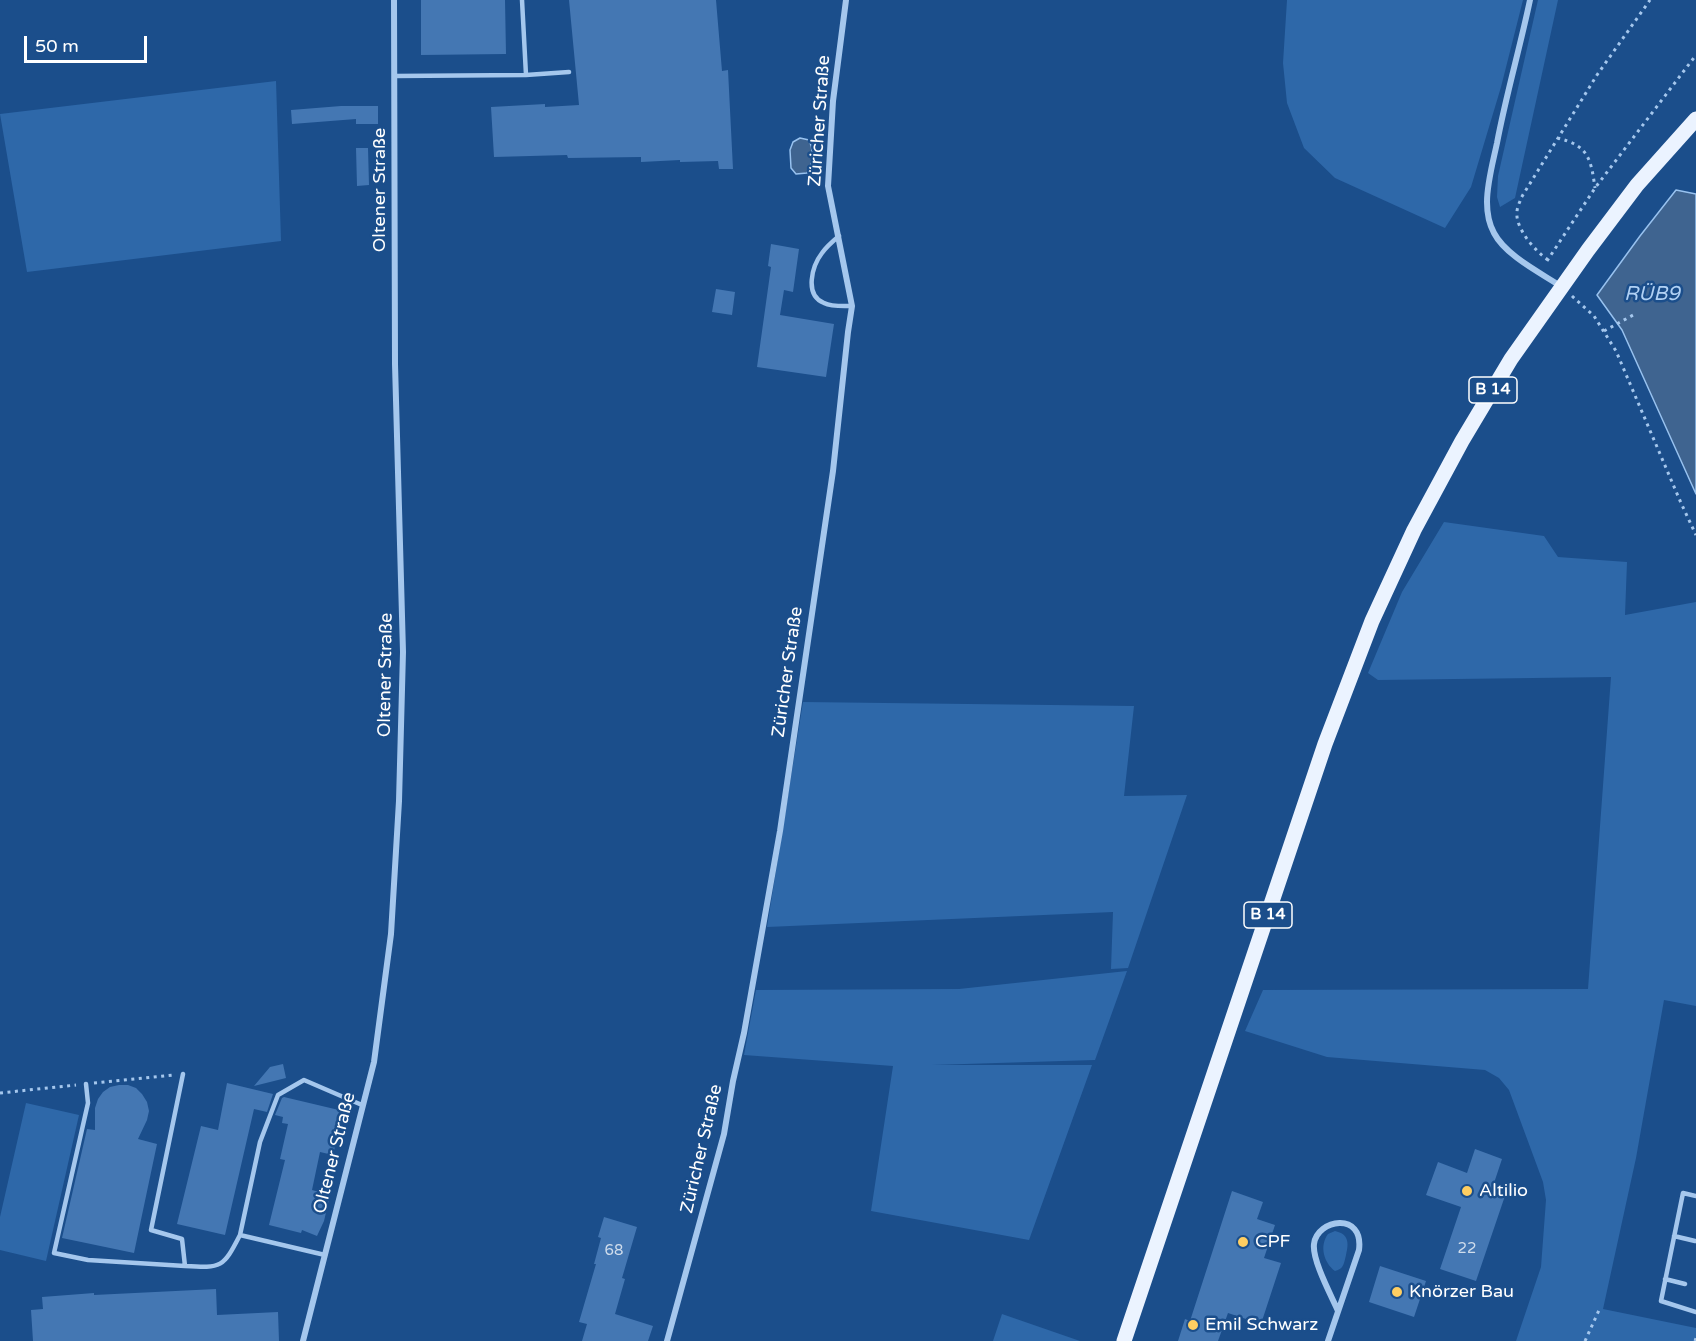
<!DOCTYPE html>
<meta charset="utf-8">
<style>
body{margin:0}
#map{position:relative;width:1696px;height:1341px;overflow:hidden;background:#1b4e8b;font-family:"Varela Round",sans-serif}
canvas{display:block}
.scale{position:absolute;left:24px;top:36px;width:123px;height:27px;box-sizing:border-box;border:3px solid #fff;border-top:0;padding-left:8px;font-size:18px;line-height:21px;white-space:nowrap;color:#fff;-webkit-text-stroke:4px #1b4e8b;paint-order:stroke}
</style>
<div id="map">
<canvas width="1696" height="1341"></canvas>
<div class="scale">50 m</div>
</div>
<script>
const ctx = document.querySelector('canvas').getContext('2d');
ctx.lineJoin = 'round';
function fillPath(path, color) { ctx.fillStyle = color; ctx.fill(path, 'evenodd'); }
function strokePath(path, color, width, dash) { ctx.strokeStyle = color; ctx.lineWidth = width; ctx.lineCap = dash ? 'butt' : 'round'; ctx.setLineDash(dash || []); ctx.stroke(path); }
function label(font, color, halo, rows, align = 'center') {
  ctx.font = font + ' "Varela Round",sans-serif'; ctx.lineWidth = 5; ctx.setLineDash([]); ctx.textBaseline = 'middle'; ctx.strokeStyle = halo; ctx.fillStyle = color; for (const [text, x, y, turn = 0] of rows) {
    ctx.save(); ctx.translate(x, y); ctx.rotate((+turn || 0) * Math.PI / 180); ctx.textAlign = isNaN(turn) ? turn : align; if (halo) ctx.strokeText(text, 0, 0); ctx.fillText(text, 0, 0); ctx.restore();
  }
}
fillPath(new Path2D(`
 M1287 0H1523L1501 87 1471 187 1445 228 1335 178 1304 148 1287 103 1283 63Z
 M1538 0H1558L1515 198 1500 207 1497 197 1498 176Z
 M276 81 281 241 27 272 0 114Z
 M1444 522 1544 536 1558 557 1627 562 1625 615 1696 602V1006L1664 1000 1636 1158 1603 1309 1696 1328V1341H1516L1541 1267 1546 1200 1543 1182 1509 1090 1499 1078 1485 1070 1327 1057 1245 1031 1263 990 1588 989 1611 677 1378 680 1368 673 1402 592Z
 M803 702 1134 706 1124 796 1187 795 1128 968 1111 969 1113 912 767 927Z
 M1127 971 1095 1060 932 1065H1092L1029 1240 871 1211 893 1066 744 1055 756 990 959 989Z
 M26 1103 79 1115 46 1261 0 1250V1217Z
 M1335 1231C1349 1234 1349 1243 1346 1255 1344 1263 1344 1269 1335 1271 1324 1263 1319 1246 1328 1234Z
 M1002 1314 1080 1341H993Z`), '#2e68a9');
const water = new Path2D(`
 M800 138 809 140C814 150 813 163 807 173L796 174 791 168 790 150 793 142Z
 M1676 190 1696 194V494L1622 330 1597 295 1640 236Z`);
fillPath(water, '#3f6490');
strokePath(water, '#98c2ef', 1.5);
fillPath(new Path2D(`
 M421 0H505L506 54 421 55Z
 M569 0H716L722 71 728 70 733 169H719L718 161 680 162V160L641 162V157L568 158 567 155 494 157 491 107 545 104V107L579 105Z
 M341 106H378V124H356V119L292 124 291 110Z
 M356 148H368L369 185 357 186Z
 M771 244 799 249 793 292 784 290 780 315 834 324 826 377 757 367 771 267 768 266Z
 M716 289 735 292 732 315 712 312Z
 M283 1064 286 1078 254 1086 270 1067Z
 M227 1083 273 1094 267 1112 254 1109 225 1235 177 1224 201 1126 218 1130Z
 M119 1085H128L136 1088 142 1094 147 1102 149 1111 147 1120 138 1139 157 1144 134 1253 62 1238 87 1129 95 1130V1108L98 1099 103 1092 110 1087Z
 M284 1097 343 1111 333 1155 320 1152 312 1190 330 1195 324 1221 317 1236 302 1230 301 1233 269 1225 285 1160 280 1159 288 1124 282 1123 283 1117 275 1115 282 1098Z
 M1475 1149 1502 1159 1494 1183 1508 1187 1476 1281 1440 1269 1461 1207 1426 1195 1438 1162 1467 1173Z
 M1232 1191 1263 1202 1257 1219 1275 1225 1264 1258 1281 1263 1261 1324 1228 1313 1218 1341H1178L1185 1319 1190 1321Z
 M604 1217 637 1227 622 1278 625 1279 615 1314 653 1326 648 1341H582L587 1324 579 1322 596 1264H594L601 1238 598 1237Z
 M1380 1266 1426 1281 1414 1317 1369 1302Z
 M216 1289 217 1315 278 1312 279 1341H33L31 1310 43 1309 42 1297 94 1293V1295Z`), '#4477b3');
strokePath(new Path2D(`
 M1557 138C1589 145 1591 160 1595 188
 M1548 260C1535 251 1515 228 1517 212 1517 207 1520 202 1521 198L1597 75 1650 0
 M1547 261 1595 188 1696 55
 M1572 296 1594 316 1616 351 1681 503 1696 535
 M1604 331 1635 314
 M94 1083 174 1075
 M0 1093 76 1085
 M1585 1341 1600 1308
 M1695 1341 1696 1338`), '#a5c7ed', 3, [3, 4.5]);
strokePath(new Path2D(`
 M526 75 569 72
 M395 76 526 75 522 0
 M839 236C833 241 827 246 822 253 812 266 804 295 824 303 832 307 843 306 852 306
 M183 1074 151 1230 182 1239 185 1266C222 1268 223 1268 240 1235L325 1255
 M86 1084 88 1103 54 1253 88 1260 185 1266
 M1696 1196 1683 1193 1661 1301 1696 1312
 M240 1235 260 1142 278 1095 304 1080 362 1105
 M1674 1236 1695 1241
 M1665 1279 1685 1284`), '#a5c7ed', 4.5);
strokePath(new Path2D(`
 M1530 0C1520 48 1506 95 1497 143 1493 162 1487 183 1487 202 1487 212 1489 224 1494 233 1506 256 1541 273 1562 287
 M303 1341 374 1062 391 934 399 801 403 652 395 364 394 0
 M667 1341 724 1134 733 1081 744 1033 780 831 833 471 848 332 852 306 828 186 833 101 846 0
 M1328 1341 1359 1250C1364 1211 1317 1219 1314 1244 1312 1260 1331 1295 1338 1311`), '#a5c7ed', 6);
strokePath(new Path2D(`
 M1124 1341 1325 744 1372 621 1414 530 1462 441 1511 359 1588 250 1637 185 1696 119`), '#ebf3ff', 15);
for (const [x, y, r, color] of [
 [1467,1191,6,"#fece62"],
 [1243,1242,6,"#fece62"],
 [1397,1292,6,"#fece62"],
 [1193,1325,6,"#fece62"]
]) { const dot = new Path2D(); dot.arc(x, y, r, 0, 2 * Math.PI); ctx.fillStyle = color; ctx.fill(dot); strokePath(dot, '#1b4e8b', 2); }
label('15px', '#d0ddec', null, [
 ["22",1467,1249],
 ["68",614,1251]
]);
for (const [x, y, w] of [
 [1493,390,48],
 [1268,915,48]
]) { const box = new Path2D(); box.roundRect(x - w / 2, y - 13, w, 26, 4.5); ctx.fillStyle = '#1b4e8b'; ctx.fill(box); strokePath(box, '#fff', 1.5); }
label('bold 16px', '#fff', null, [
 ["B 14",1493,390],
 ["B 14",1268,915]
]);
label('18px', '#fff', '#1b4e8b', [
 ["Züricher Straße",820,121,-86],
 ["Oltener Straße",380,190,-90],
 ["Züricher Straße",788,672,-82],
 ["Oltener Straße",386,675,-89],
 ["Züricher Straße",702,1149,-77],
 ["Oltener Straße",335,1153,-76]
]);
label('18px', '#fff', '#1b4e8b', [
 ["Altilio",1479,1191],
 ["CPF",1255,1242],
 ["Knörzer Bau",1409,1292],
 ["Emil Schwarz",1205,1325]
], 'left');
label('italic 20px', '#b1d1f4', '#1b4e8b', [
 ["RÜB9",1652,295]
]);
</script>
